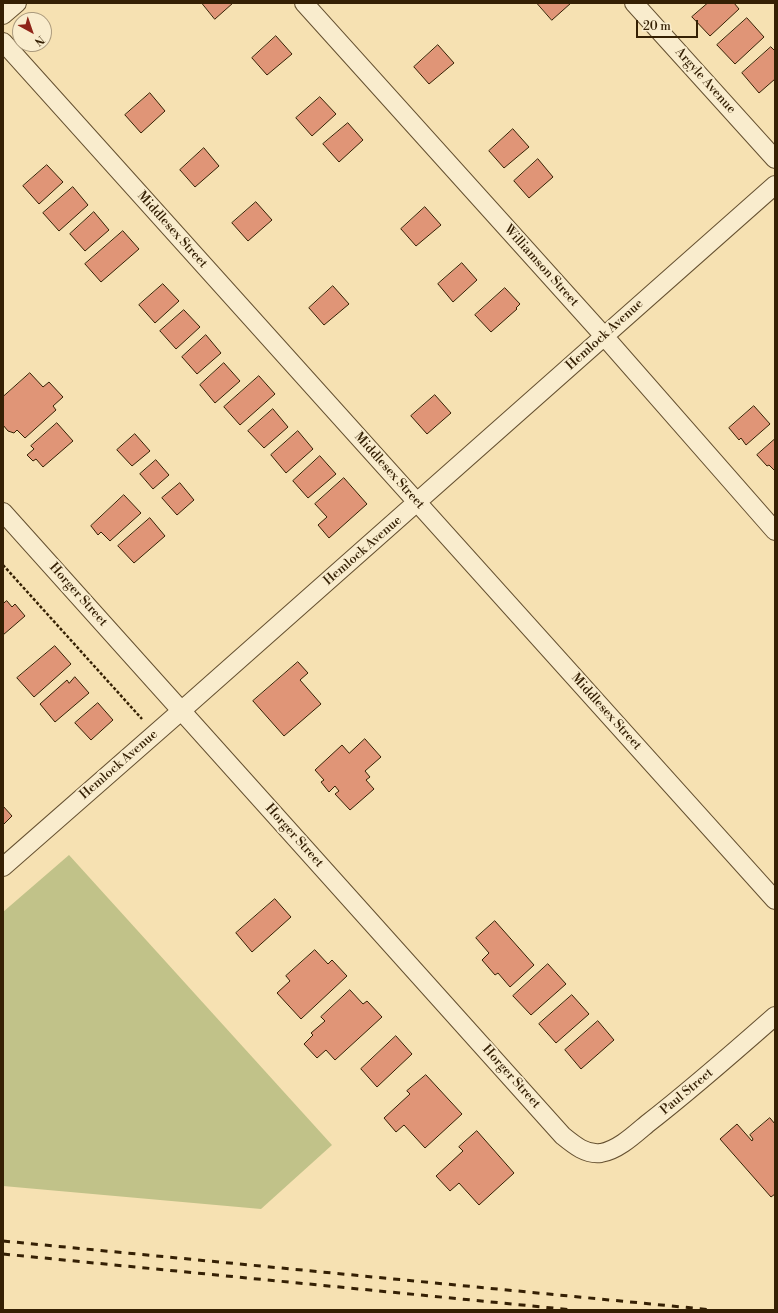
<!DOCTYPE html>
<style>
body{margin:0}
#map{position:relative;width:778px;height:1313px;overflow:hidden;background:#f6e1b2;font-family:"Libre Bodoni",serif}
canvas{display:block}
.frame{position:absolute;inset:0;border:4px solid #352004;pointer-events:none}
.north{position:absolute;left:12px;top:12px;width:40px;height:40px;box-sizing:border-box;background:#f9eccd;border:1px solid #ab9a7d;border-radius:50%;rotate:140deg;font-size:11px;font-weight:700;line-height:16px;text-align:center;color:#352004}
.north::after{content:'';display:block;margin:auto;width:14px;height:18px;background:#8f2418;clip-path:polygon(50% 0,100% 100%,50% 72%,0 100%)}
.scale{position:absolute;left:636px;top:20px;width:62px;height:18px;box-sizing:border-box;border:2px solid #352004;border-top:0;padding-left:5px;font-size:12px;line-height:14px;white-space:nowrap;color:#352004;-webkit-text-stroke:3px #f9eccd;paint-order:stroke}
</style>
<div id="map">
<canvas width="778" height="1313"></canvas>
<div class="frame"></div>
<div class="north">N</div>
<div class="scale">20 m</div>
</div>
<script>
const ctx = document.querySelector('canvas').getContext('2d');
ctx.lineJoin = 'round';
function fillPath(path, color) { ctx.fillStyle = color; ctx.fill(path, 'evenodd'); }
function strokePath(path, color, width, dash) { ctx.strokeStyle = color; ctx.lineWidth = width; ctx.lineCap = dash ? 'butt' : 'round'; ctx.setLineDash(dash || []); ctx.stroke(path); }
function label(font, color, halo, rows, align = 'center') {
  ctx.font = font + ' "Libre Bodoni",serif'; ctx.lineWidth = 4; ctx.setLineDash([]); ctx.textBaseline = 'middle'; ctx.strokeStyle = halo; ctx.fillStyle = color; for (const [text, x, y, turn = 0] of rows) {
    ctx.save(); ctx.translate(x, y); ctx.rotate((+turn || 0) * Math.PI / 180); ctx.textAlign = isNaN(turn) ? turn : align; if (halo) ctx.strokeText(text, 0, 0); ctx.fillText(text, 0, 0); ctx.restore();
  }
}
fillPath(new Path2D(`
 M69 855 332 1145 261 1209 3 1186V912Z`), '#c1c289');
const building = new Path2D(`
 M202 3H233L215 19Z
 M537 3H571L552 20Z
 M708 3H734L739 9 710 36 692 17Z
 M747 18 764 37 735 64 717 45Z
 M276 36 292 54 267 75 252 58Z
 M438 45 454 63 429 84 414 67Z
 M771 47 775 51V79L759 93 742 73Z
 M150 93 165 111 141 133 125 115Z
 M320 97 336 114 312 136 296 118Z
 M348 123 363 140 339 162 323 144Z
 M513 129 529 147 504 168 489 151Z
 M204 148 219 166 195 187 180 170Z
 M538 159 553 177 529 198 514 181Z
 M47 165 63 182 39 204 23 186Z
 M73 187 88 205 59 231 43 213Z
 M256 202 272 220 248 241 232 223Z
 M425 207 441 225 416 246 401 229Z
 M94 212 109 230 85 251 70 234Z
 M123 231 139 249 101 282 85 264Z
 M462 263 477 280 453 302 438 284Z
 M163 284 179 301 155 323 139 305Z
 M333 286 349 304 324 325 309 308Z
 M505 288 520 304 516 308 517 309 491 332 475 315Z
 M184 310 200 327 176 349 160 331Z
 M206 335 221 353 197 374 182 357Z
 M224 363 240 381 215 403 200 385Z
 M30 373 43 387 49 382 63 397 53 406 56 410 25 438 17 430 14 433 8 431 3 425V397Z
 M259 376 275 394 240 425 224 407Z
 M435 395 451 413 427 434 411 416Z
 M754 406 770 424 746 445 741 438 739 440 729 428Z
 M273 409 288 427 264 448 248 431Z
 M57 423 73 441 43 467 36 459 33 461 27 455 34 449 31 446Z
 M298 431 313 449 286 473 271 455Z
 M135 434 150 451 132 466 117 450Z
 M775 439V471L769 465 767 466 757 455Z
 M320 456 336 474 308 498 293 481Z
 M156 460 169 475 153 489 140 474Z
 M344 478 367 504 329 538 318 525 327 517 315 504Z
 M180 483 194 500 177 515 162 498Z
 M124 495 141 513 110 541 101 532 98 535 91 526Z
 M150 518 165 536 134 563 118 546Z
 M7 601 12 607 15 604 25 616 3 635V604Z
 M55 646 71 664 34 697 17 678Z
 M298 662 308 673 300 680 321 704 284 736 253 701Z
 M75 677 89 693 55 722 40 704 67 680 69 683Z
 M98 703 113 720 91 740 75 723Z
 M365 739 381 757 365 771 370 777 366 780 374 789 350 810 335 794 339 791 335 786 329 792 321 782 324 780 315 770 342 745 349 753Z
 M3 806 12 816 3 825Z
 M275 899 291 917 252 952 236 933Z
 M495 921 534 965 510 987 498 973 495 975 482 960 489 953 476 938Z
 M315 950 328 964 332 960 347 976 301 1019 277 993 290 981 286 976Z
 M548 964 566 984 531 1015 513 996Z
 M350 990 363 1004 367 1001 382 1017 335 1060 326 1050 317 1058 304 1044 313 1035 311 1033 325 1021 321 1017Z
 M572 995 589 1014 556 1043 539 1024Z
 M598 1021 614 1040 581 1069 565 1050Z
 M396 1036 412 1054 377 1087 361 1069Z
 M426 1075 462 1114 425 1148 404 1125 396 1132 384 1118 410 1094 407 1091Z
 M770 1118 775 1124V1194L771 1197 720 1139 737 1124 752 1141 753 1139 750 1135Z
 M477 1131 514 1173 479 1205 459 1183 450 1191 436 1176 463 1151 459 1147Z`);
fillPath(building, '#e09577');
strokePath(building, '#352004', 1);
const street = new Path2D(`
 M304 3 604 336 775 531
 M634 3 775 159
 M3 15 17 3
 M3 42 775 900
 M3 512 563 1136C574 1145 586 1155 601 1153 618 1150 634 1135 647 1124 691 1090 733 1053 775 1016
 M3 867 181 711 775 185`);
strokePath(street, '#655030', 20);
strokePath(new Path2D(`
 M3 565 142 719`), '#352004', 2.5, [3, 2]);
strokePath(street, '#f9eccd', 18);
strokePath(new Path2D(`
 M3 1241 713 1310
 M3 1254 573 1310`), '#352004', 3, [7, 7]);
label('13px', '#352004', '#f9eccd', [
 ["Argyle Avenue",705,81,48],
 ["Middlesex Street",172,230,48],
 ["Williamson Street",541,266,48],
 ["Hemlock Avenue",605,335,-42],
 ["Middlesex Street",389,471,48],
 ["Hemlock Avenue",363,551,-41],
 ["Horger Street",78,595,48],
 ["Middlesex Street",606,712,48],
 ["Hemlock Avenue",119,765,-41],
 ["Horger Street",294,836,48],
 ["Horger Street",511,1077,48],
 ["Paul Street",687,1092,-40]
]);
</script>
